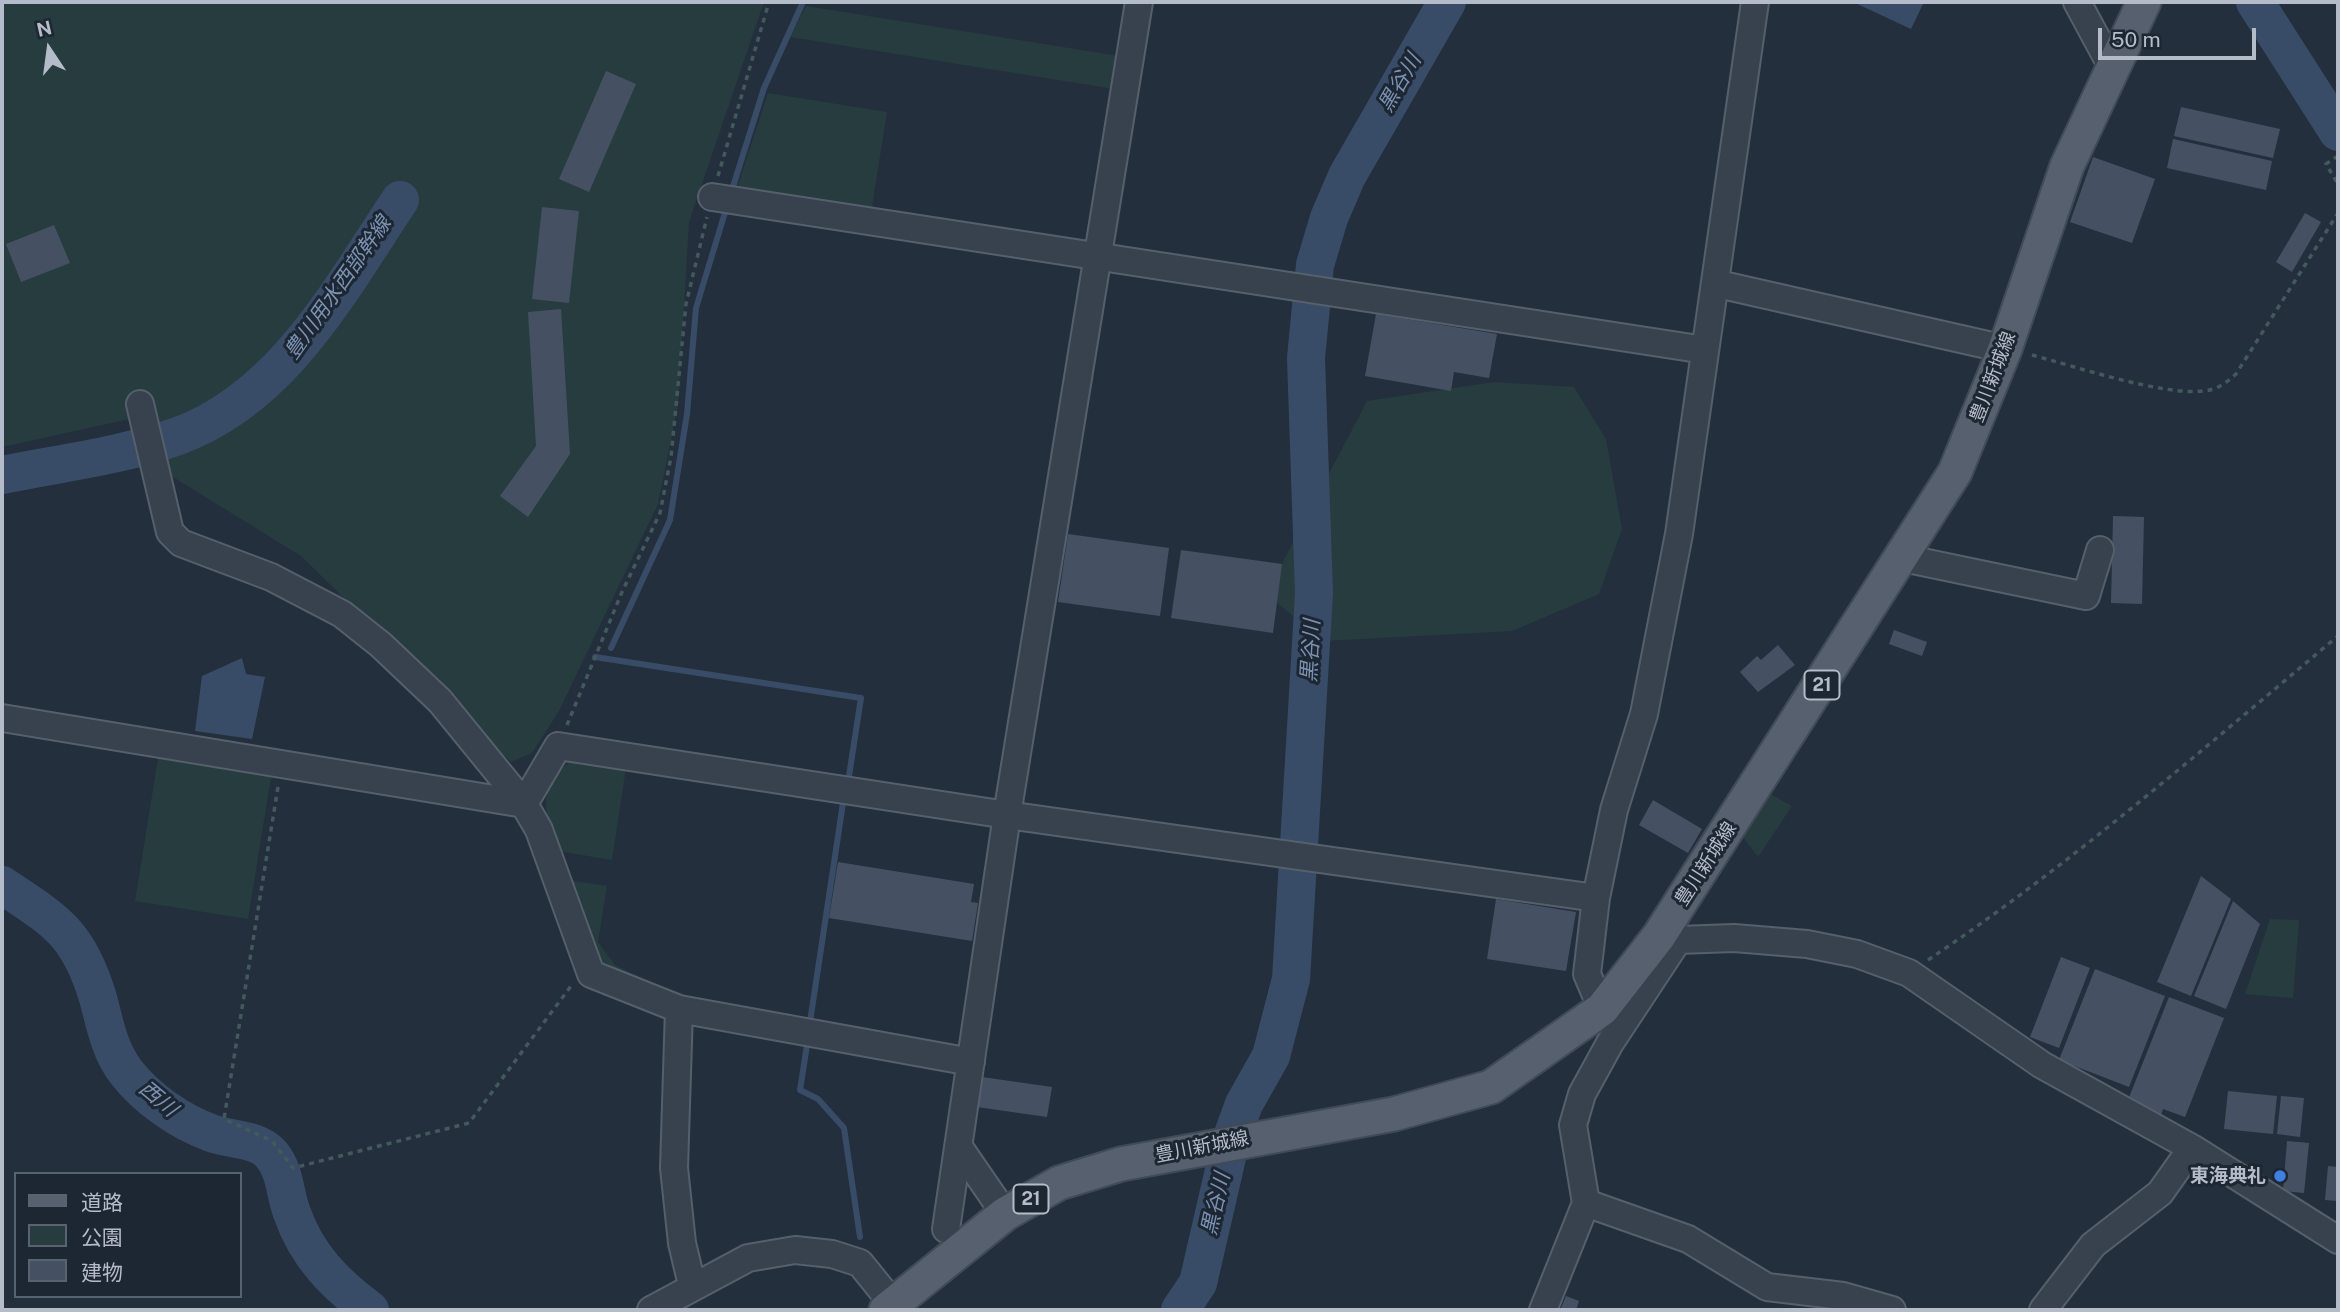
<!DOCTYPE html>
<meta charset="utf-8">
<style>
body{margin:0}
#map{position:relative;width:2340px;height:1312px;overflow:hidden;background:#242f3e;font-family:"Public Sans","Noto Sans JP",sans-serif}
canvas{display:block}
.frame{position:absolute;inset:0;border:4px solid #b4bcc9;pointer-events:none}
.legend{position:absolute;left:14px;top:1172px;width:228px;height:126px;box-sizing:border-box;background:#1d2633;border:2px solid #59626f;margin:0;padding:9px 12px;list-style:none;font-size:21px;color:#b4bcc9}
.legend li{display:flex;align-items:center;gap:14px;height:35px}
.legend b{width:35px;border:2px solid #59626f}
.north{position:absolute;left:14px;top:14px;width:70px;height:70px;-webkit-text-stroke:5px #1d2633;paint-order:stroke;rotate:347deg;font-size:19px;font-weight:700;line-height:28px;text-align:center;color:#b4bcc9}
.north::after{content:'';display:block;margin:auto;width:24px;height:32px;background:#b4bcc9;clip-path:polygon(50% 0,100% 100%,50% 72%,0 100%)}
.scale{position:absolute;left:2098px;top:28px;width:158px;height:32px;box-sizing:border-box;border:4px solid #b4bcc9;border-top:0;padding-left:9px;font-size:21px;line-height:24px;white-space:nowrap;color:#b4bcc9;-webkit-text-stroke:5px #1d2633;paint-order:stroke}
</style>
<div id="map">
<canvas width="2340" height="1312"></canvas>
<div class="frame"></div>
<ul class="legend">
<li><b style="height:9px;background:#56606e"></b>道路</li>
<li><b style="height:19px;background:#263c3f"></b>公園</li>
<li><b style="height:19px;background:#455162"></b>建物</li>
</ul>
<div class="north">N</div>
<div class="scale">50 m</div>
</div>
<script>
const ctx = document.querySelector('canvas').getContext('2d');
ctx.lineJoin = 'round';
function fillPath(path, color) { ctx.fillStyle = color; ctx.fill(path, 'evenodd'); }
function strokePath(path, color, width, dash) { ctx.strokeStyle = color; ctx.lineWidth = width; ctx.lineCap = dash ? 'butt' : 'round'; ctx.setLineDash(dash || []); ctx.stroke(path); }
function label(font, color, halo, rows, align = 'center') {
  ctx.font = font + ' "Public Sans","Noto Sans JP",sans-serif'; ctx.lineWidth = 6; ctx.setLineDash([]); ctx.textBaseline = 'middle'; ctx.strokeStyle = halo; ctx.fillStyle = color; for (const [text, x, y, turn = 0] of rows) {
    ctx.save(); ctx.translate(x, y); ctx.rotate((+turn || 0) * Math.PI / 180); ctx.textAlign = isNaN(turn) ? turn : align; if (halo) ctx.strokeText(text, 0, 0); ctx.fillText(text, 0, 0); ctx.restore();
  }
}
fillPath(new Path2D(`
 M2 2H764L689 222 678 404 658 504 559 711 532 753 511 762 301 556 173 477 134 418 2 447Z
 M806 6 1119 56 1114 89 790 37Z
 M768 93 887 112 871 213 736 191Z
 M1494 382 1574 387 1606 439 1622 529 1599 594 1512 631 1324 641 1266 594 1367 401Z
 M159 752 272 771 248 919 135 901Z
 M574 760 626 768 612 860 558 851C545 816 534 782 574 760Z
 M1767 792 1792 806 1758 857 1740 833Z
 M567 880 607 886 598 942 615 965 648 981C637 978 625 977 616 972 587 958 578 907 567 880Z
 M2270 919 2299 920 2293 998 2245 994Z`), '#263c3f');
fillPath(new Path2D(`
 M1853 2H1924L1911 29Z
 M242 658 246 674 265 677 252 739 195 731 202 676Z`), '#394c67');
strokePath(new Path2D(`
 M731 193 764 88 803 2
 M611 648 670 520 687 414 696 308 727 206
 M595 657 861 698 849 776
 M810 1022 843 803
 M807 1045 800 1090 818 1099 844 1128 860 1237`), '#394c67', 6);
strokePath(new Path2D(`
 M2255 2 2338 132
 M2 475C57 464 125 455 178 436 284 397 341 288 400 200
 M2 885C56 921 78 932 98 998 105 1024 109 1050 126 1072 147 1099 179 1121 211 1133 229 1140 257 1138 271 1154 286 1172 284 1192 292 1213 307 1256 334 1283 370 1310
 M1180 1310 1198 1283 1231 1140 1244 1104 1271 1056 1291 979 1314 593 1306 358 1315 265 1329 218 1347 176 1447 2`), '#394c67', 38);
fillPath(new Path2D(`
 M606 71 636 84 589 192 559 179Z
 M2181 107 2280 129 2273 158 2174 136Z
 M2173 139 2272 161 2266 190 2167 168Z
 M2093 157 2155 179 2132 243 2070 222Z
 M542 207 579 211 569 303 532 299Z
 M2305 213 2321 222 2292 272 2276 262Z
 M54 225 70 263 21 282 6 244Z
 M561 309 570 454 528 517 500 496 536 446 528 312Z
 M1376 314 1497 334 1489 378 1454 372 1451 391 1365 376Z
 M2113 516 2144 517 2142 604 2111 603Z
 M1068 534 1169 548 1160 616 1058 602Z
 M1181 550 1282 564 1273 633 1171 618Z
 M1894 630 1927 642 1922 656 1889 644Z
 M1778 645 1795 665 1758 692 1740 672 1757 656 1761 660Z
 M1653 800 1702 829 1688 853 1639 825Z
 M838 862 974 884 971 902 978 903 972 941 829 918Z
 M2201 876 2231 899 2191 996 2157 982Z
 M1496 899 1576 912 1566 971 1487 959Z
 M2233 901 2260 924 2226 1009 2194 996Z
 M2061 957 2090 968 2059 1048 2030 1037Z
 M2095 969 2165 996 2129 1087 2059 1060Z
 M2169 997 2224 1018 2185 1117 2163 1109 2160 1118 2126 1105Z
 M982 1077 1052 1087 1047 1117 977 1107Z
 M2228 1091 2277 1096 2273 1134 2224 1129Z
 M2281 1096 2304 1098 2300 1137 2277 1134Z
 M2287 1141 2309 1143 2304 1193 2283 1191Z
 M2328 1166 2338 1167V1201L2325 1200Z
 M1566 1296 1579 1301 1576 1310H1560Z`), '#455162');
const minor = new Path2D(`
 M2077 2 2112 67
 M712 197 1705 350
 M1718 284 2005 349
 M140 404 170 532 181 543 271 577 342 614 381 645 440 701 524 804 539 830 591 974 679 1009 971 1062
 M1903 558 2086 596 2100 550
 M2 718 524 804
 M524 804 558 746 1007 815 1596 898
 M1659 936 1678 940 1734 938 1807 944 1857 954 1909 973 2042 1065 2192 1148 2338 1240
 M679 1009 674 1168 682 1243 692 1285
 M1602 1009 1587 974 1596 898 1614 810 1644 714 1679 534 1755 2
 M959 1147 1005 1214
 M1586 1203 1688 1239 1767 1287 1843 1296 1892 1310
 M946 1229 1007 815 1139 2
 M651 1310 748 1258 795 1250 832 1254 860 1263 898 1310
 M1543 1310 1586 1203 1573 1125 1582 1094 1610 1043 1678 940
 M2043 1310 2093 1245 2160 1193 2192 1148`);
const major = new Path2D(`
 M886 1310 1005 1214 1059 1183 1121 1164 1394 1114 1491 1087 1602 1009 1659 936 1955 472 2005 349 2067 166 2144 2`);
strokePath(minor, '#565f6c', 30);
strokePath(major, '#414a57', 37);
strokePath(new Path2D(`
 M2338 156 2326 164 2338 184
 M718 176 769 2
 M2032 355C2074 366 2163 396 2203 391 2217 390 2226 383 2236 374L2338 213
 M567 725 622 592 660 513 671 457 686 304 707 217
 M278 787 224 1119 272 1141 293 1168 469 1123 571 986
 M1928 960C2073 863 2204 748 2338 636`), '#44595c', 3.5, [5, 5]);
strokePath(minor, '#38414e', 26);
strokePath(major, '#56606e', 33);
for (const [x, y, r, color] of [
 [2280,1176,7,"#3f7fe0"]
]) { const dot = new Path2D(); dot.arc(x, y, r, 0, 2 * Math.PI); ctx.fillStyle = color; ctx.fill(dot); strokePath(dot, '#1d2633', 2.5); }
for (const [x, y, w] of [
 [1822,685,35],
 [1031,1199,35]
]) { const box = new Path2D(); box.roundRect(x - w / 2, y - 14.5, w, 29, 5); ctx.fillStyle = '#1d2633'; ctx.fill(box); strokePath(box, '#b4bcc9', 2); }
label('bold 18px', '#b4bcc9', null, [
 ["21",1822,685],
 ["21",1031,1199]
]);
label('19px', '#b4bcc9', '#1d2633', [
 ["豊川新城線",1993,377,-69],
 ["豊川新城線",1706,864,-57],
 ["豊川新城線",1202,1147,-11]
]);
label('bold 19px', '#b4bcc9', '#1d2633', [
 ["東海典礼",2266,1176]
], 'right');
label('italic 21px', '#7c92b1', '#1d2633', [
 ["黒谷川",1400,83,-60],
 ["豊川用水西部幹線",338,288,-55],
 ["黒谷川",1311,651,-87],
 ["西川",158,1099,40],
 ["黒谷川",1216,1204,-77]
]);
</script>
